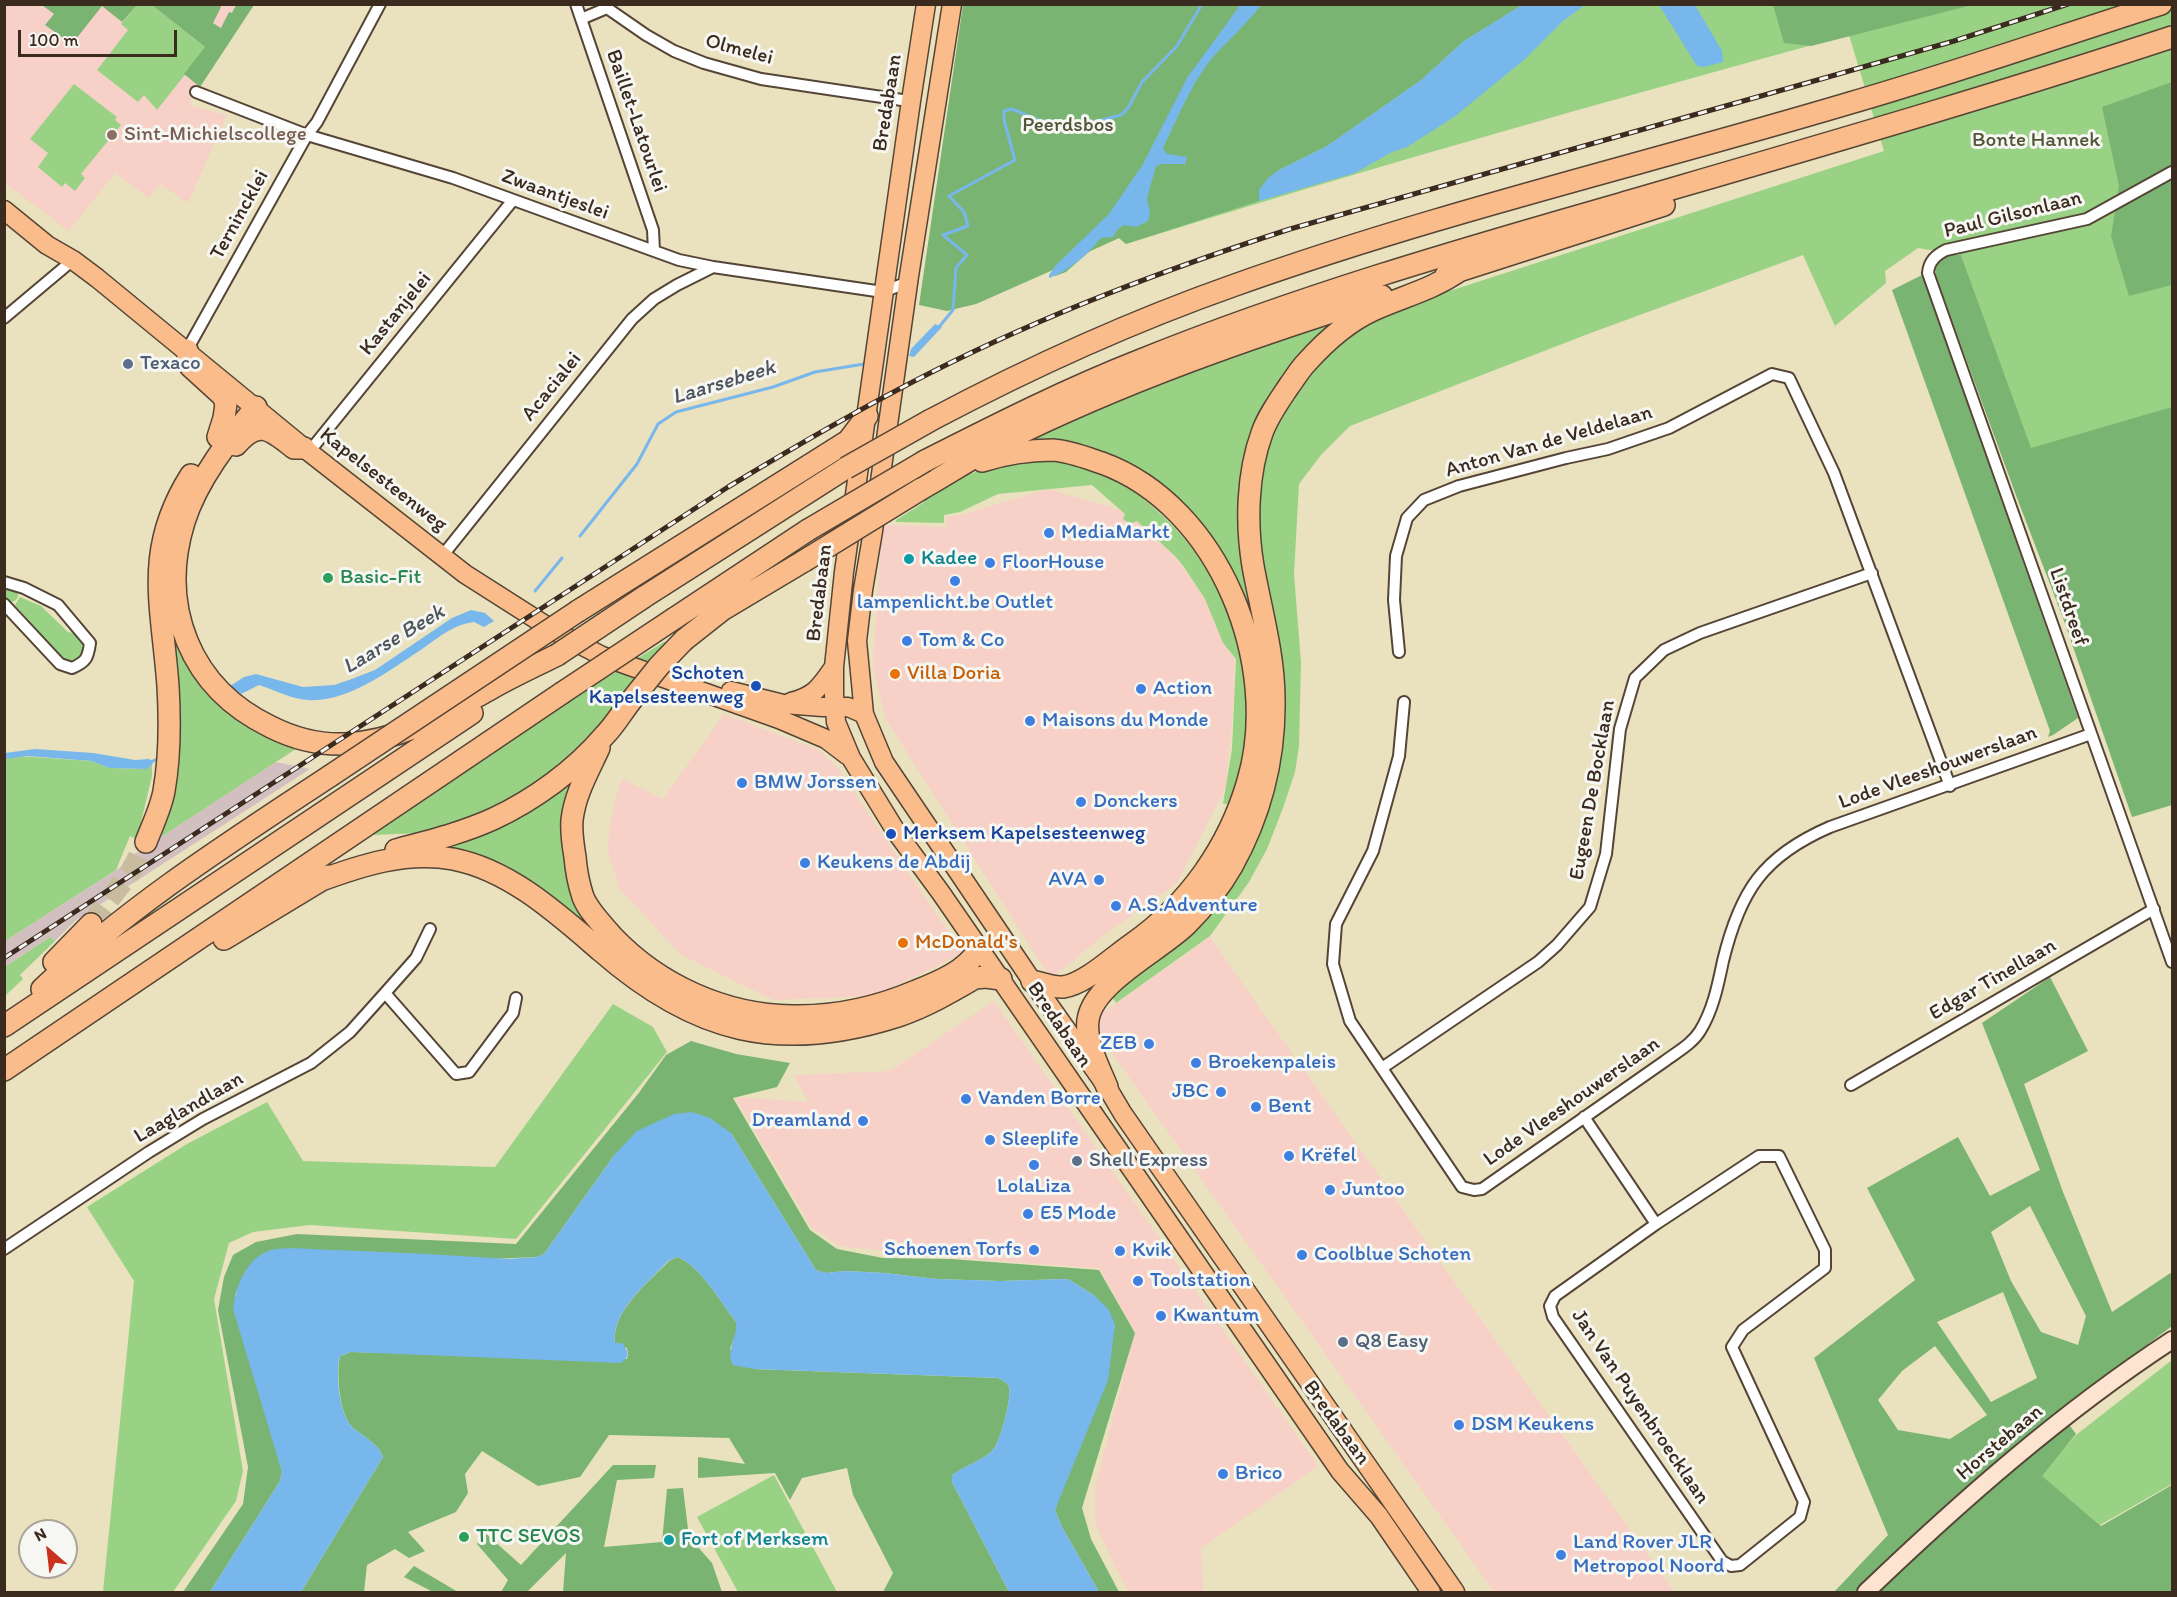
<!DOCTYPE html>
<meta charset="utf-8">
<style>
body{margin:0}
#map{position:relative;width:2177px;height:1597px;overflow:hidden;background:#eae1bf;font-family:Itim,sans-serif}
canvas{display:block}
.frame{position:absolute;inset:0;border:6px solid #3b2a1e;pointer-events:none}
.north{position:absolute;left:18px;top:1519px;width:60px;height:60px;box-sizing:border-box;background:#f6f6f2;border:2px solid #aba49d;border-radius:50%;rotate:332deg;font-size:16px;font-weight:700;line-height:24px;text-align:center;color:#3b2a1e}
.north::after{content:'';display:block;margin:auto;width:21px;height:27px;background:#c8321e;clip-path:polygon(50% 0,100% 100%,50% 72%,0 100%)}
.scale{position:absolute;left:18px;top:30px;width:159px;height:27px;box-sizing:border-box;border:3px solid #3b2a1e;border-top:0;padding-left:8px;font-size:18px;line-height:21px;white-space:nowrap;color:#3b2a1e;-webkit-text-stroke:4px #f6f6f2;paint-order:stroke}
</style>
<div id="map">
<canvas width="2177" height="1597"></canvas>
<div class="frame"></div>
<div class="north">N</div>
<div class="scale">100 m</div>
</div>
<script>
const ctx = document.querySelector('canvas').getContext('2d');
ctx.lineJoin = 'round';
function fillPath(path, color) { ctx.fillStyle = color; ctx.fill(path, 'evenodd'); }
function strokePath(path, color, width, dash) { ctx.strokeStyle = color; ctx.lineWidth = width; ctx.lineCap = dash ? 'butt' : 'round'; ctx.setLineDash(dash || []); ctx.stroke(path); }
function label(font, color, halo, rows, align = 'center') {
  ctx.font = font + ' Itim,sans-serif'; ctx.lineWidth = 6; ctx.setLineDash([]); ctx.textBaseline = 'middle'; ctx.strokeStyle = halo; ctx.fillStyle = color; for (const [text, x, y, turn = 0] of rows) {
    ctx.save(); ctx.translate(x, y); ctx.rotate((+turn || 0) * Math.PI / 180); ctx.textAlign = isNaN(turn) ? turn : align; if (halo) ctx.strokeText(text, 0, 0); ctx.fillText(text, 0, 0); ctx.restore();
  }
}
fillPath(new Path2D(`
 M4 5H254L188 105 227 115 188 203 160 184 149 198 115 173 69 231 5 183Z
 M1048 489 1120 510 1136 521 1175 556 1205 599 1223 643 1234 658V698L1226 787 1177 883 1104 935 1051 979 885 718 873 667 882 525 947 527 946 517 961 515Z
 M724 714 819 750 839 770 963 953 875 996 774 1000 681 955 620 889 609 857 608 841 613 809 619 787 623 779 663 799Z
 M1209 936 1674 1592H1494L1097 1032 1093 1019 1198 946Z
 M994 1001 1318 1466 1201 1548 1203 1592H1128L1095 1524V1488L1135 1332 1099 1268 952 1258 839 1246 811 1227 735 1097 808 1102 794 1075 890 1071Z`), '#f7d1c8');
fillPath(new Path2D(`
 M276 762 310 769 76 920 55 941 50 937 5 967V941L121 867 124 861Z`), '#d2bfc0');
fillPath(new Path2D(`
 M137 5H152L206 48 157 110 144 95 138 102 97 70 128 30 121 24Z
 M1278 5H2172V781L2151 789 1961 255 1918 248 1885 271 1886 283 1835 326 1803 255 1588 334 1350 426 1321 455 1299 484 1294 574 1301 662 1299 746 1295 772 1283 808 1267 849 1249 882 1210 936 1116 1003 1110 994 1236 874 1262 567C1254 494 1255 446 1301 385 1309 375 1317 361 1326 353 1349 332 1381 317 1409 304L1884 151 1849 35C1607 101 1365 169 1126 244L1119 238 976 304 919 305Z
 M74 84 117 117 115 120 121 125 81 174 85 178 75 191 65 183 62 187 38 167 48 153 30 139Z
 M1351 313 1337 327 1247 469 1264 648 1252 636 1157 489 1022 444 1117 400Z
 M1028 461C1052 461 1076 462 1099 471 1123 480 1147 501 1165 518 1221 572 1247 642 1247 718 1247 736 1246 755 1242 772 1239 782 1235 792 1232 803L1223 804 1232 749 1236 659 1223 643 1205 599 1184 567 1175 556 1137 521 1130 524 1123 519 1125 514 1092 485 998 494 960 512 944 515V523L896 522V520L923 503 925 497 960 477 995 466Z
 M4 595a7 7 0 1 1 14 0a7 7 0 1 1-14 0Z
 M20 597 41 606 68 632 73 633 82 641V651L78 658 71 661H64L53 651 50 644 15 605Z
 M165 605 188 659 302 745 161 837 173 802 167 799Z
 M664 642 667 643 607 718 556 773 486 816 421 833 373 835 590 688Z
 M17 756 92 761 109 768 147 769 152 765V776L137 839 130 836 116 870 5 941V759Z
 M580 770 571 868 651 975 548 903 427 852Z
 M50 937 55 941 20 975 23 979 5 996V967Z
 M613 1004 653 1027 667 1052 516 1239 310 1225 253 1232 229 1243 214 1299 243 1471 236 1501 173 1592H103L134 1281 87 1207 187 1144 267 1102 303 1161 495 1167Z
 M2172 1360V1484L2100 1525 2041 1476 2076 1435Z
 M774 1475 837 1592H738L697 1517Z`), '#99d284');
fillPath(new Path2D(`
 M42 5 137 4V5L122 22 102 6 72 44 45 25 54 14Z
 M152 5H219L221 7 213 23 221 28 229 12 232 13 236 5H254L200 87 184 74 205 47Z
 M963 5H1522L1464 41 1421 80 1327 146 1279 170 1259 190V201L1126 244 1119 238 1090 251 1066 272 1055 276 1053 270 976 304 947 311 919 305Z
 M1773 5V4L1972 5 1811 46 1784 43Z
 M2172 82V285L2129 296 2111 236 2119 186 2102 107Z
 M1946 255H1961L2031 448 2172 407V805L2132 817 2063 618 2017 498 1936 277C1934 266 1939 262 1946 255Z
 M1922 275 2078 718 2053 735 2048 737 2050 731 1892 290Z
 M2050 977 2088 1051 2024 1084 2063 1192 2112 1312 2172 1272V1326L2059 1411 2076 1434 2042 1476 2101 1526 2172 1485V1592H1834L1888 1535 1814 1358 1915 1280 1867 1188 1958 1137 1990 1196 2040 1170 1982 1023ZM2030 1206 2086 1316 2078 1345 2041 1332 2011 1281 1991 1232ZM2003 1292 2037 1378 1991 1402 1937 1322ZM1935 1346 1987 1415 1950 1439 1898 1430 1878 1400 1902 1371Z
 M691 1041 736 1054 790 1063 777 1087 733 1098 810 1230 837 1249 883 1258 951 1259 1099 1270 1135 1333 1082 1508 1091 1539 1119 1592H1099L1062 1527 1055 1510 1111 1344 1115 1325 1095 1296 1068 1279 1000 1281 937 1279 884 1273 846 1271 826 1273 816 1270 731 1133 615 1154 544 1254 537 1257 246 1270 235 1295 282 1472 280 1481 210 1592H183L243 1504 248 1467 218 1310 224 1277 233 1255 256 1242 297 1234 516 1244 638 1094 666 1055Z
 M677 1257C698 1263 722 1304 736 1322L737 1331 730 1349 754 1369 998 1378C1002 1380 1007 1382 1009 1387 1012 1397 1000 1443 993 1450 982 1461 965 1466 952 1475V1482L1009 1592H883L893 1573 853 1495 847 1468 802 1478 790 1500 775 1473 698 1478V1457L745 1464 729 1438 609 1435 580 1477 538 1486 482 1451 465 1474 468 1493 456 1512 408 1532 425 1551 409 1558 395 1549 367 1565 364 1592H301L383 1457C378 1443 364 1437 353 1428 339 1415 336 1374 340 1356L351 1352 627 1359 628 1354 627 1348 615 1344C611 1311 648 1283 669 1261Z
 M613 1465H656L654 1478 617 1480 604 1547 662 1542 667 1489 683 1488 689 1537 712 1563 722 1592H563L566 1553 527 1592H501L508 1580 477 1544 484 1532 521 1565Z
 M414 1566 458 1592H433L404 1577Z`), '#7ab472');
fillPath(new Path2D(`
 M1241 4 1261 5C1247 24 1229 39 1213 57 1191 83 1178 118 1163 148L1167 154 1187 157 1185 164H1162L1156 166 1147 198 1150 213 1148 221 1136 227 1124 225 1118 229 1113 237 1101 238C1086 256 1070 270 1049 278V275L1056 265 1108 215 1142 166 1187 78Z
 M1522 5H1585L1563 21 1524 60 1454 117 1407 147 1392 152 1355 173 1259 201V190L1268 178 1279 170 1327 146 1421 80 1464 41Z
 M1659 5H1695L1722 51 1723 62 1704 67 1697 66Z
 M935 324 942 327 914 357 909 356 911 349Z
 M471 610 485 613 494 621 484 627 474 622C455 624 440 636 425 647 393 668 348 703 308 700 291 699 275 690 259 685L241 694 230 686 244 677 256 674 303 687 334 685 349 680 375 670 452 618Z
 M35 749 93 753 135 760 149 759 153 761 152 765 147 769 109 768 92 761 27 756 5 759V753Z
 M692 1112 710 1118 731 1133 816 1270 826 1273 846 1271 884 1273 937 1279 1000 1281 1068 1279 1095 1296 1109 1310 1115 1325 1108 1380 1055 1510 1062 1527 1099 1592H1009L952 1482V1475C964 1466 982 1461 993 1450 1000 1443 1012 1397 1009 1387 1007 1382 1002 1380 998 1378L754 1369 733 1365C725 1351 738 1337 736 1322 722 1304 698 1263 677 1257L668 1261C648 1283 611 1311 615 1343H622C629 1351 630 1357 621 1363L351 1352 340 1356C335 1373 339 1415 353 1428 364 1437 378 1443 383 1457L301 1592H210L280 1481 282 1472 233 1309C236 1286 246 1258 271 1250 286 1246 318 1250 335 1250 393 1252 450 1255 508 1259L537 1257 544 1254 615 1154 637 1131 674 1114Z`), '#78b7eb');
strokePath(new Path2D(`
 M939 327 953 310 956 268 967 255 943 235 968 226 964 212 949 196 1015 160 1004 120V111L1012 109 1038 120 1058 124 1098 121 1121 115 1128 108 1142 82 1177 46 1202 4
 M580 536 637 464 658 424 676 412 773 387 815 372 864 364
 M535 591 562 558
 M149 763 157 759`), '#78b7eb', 3);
strokePath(new Path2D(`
 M91 924 131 871 146 842`), '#c7bc9f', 21, [21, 10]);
const street = new Path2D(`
 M576 4 653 230 654 251
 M607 8 646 35 674 51 704 63 761 79 902 100
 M581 19 607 8
 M196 92 307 135 453 178 679 260 713 267 883 292 908 282
 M2172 172 2087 219 1946 250C1936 255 1929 261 1928 273L2172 962
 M4 318 73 260
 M187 350 307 135 317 122 380 4
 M309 452 513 200
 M443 555 632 319 654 299 677 285 713 267
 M4 582 24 588 58 605 90 643C88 658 86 662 72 668L60 664 4 604
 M1399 652 1394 600 1396 556 1407 518 1424 500 1459 486 1566 458 1608 449 1669 428 1772 374 1789 378 1834 473 1950 786
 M1404 702 1399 756 1373 851 1336 924 1333 964 1350 1021 1462 1187 1474 1190 1482 1189 1665 1061C1677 1052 1692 1044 1700 1031 1713 1010 1718 985 1723 961 1740 891 1763 856 1830 827L2091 734
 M385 993 456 1074 469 1072 513 1013 516 998
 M1382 1068 1538 962 1557 945 1590 907 1606 854 1620 729 1635 678 1664 650 1700 633 1872 573
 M1851 1085 2154 909
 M1584 1117 1656 1224 1759 1156H1779L1825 1250V1268L1743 1330 1732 1347 1804 1502 1800 1517 1740 1565 1731 1566 1722 1561 1553 1317 1550 1306 1555 1296 1656 1224
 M4 1249 149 1152 203 1119 311 1063 350 1032 385 993 416 958 430 929`);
const secondary = new Path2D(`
 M1866 1592C1961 1501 2062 1412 2172 1340`);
const primary = new Path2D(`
 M926 4 911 101 844 572 834 667V695L836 722 851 758 897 833 941 893 1340 1471 1379 1516 1431 1592
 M952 4 909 276 873 531 863 590 857 641 864 714 884 762 1032 981 1107 1087 1123 1114 1455 1592
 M4 210 47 245 73 260 97 278 309 452 465 574 556 632 602 656 779 719 826 739 847 755
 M731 691 783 704 823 707H848L864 714
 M791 702C815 696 820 687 834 667`);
const highway = new Path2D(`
 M1446 275 1664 205
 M187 350 190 366 223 396 226 404 224 418 218 437
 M256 407C228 441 197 480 184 522 158 607 190 688 271 727 293 738 320 745 345 744 400 741 445 714 492 688 513 676 535 666 557 655
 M931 420C1029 368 1130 322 1235 285 1437 213 1645 164 1850 103 1954 73 2057 37 2161 4
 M236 445C259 418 271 430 294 448H304
 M925 461C996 425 1067 389 1141 360 1297 297 1459 250 1620 204 1805 150 1990 97 2172 37
 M982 461C1004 454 1030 450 1053 450 1069 451 1087 458 1102 463 1220 506 1282 665 1248 781 1229 847 1188 905 1132 944 1113 957 1085 984 1063 987 1054 988 1041 983 1032 981
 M921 489C948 474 973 457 1000 443 1122 382 1251 337 1382 296
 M644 597 846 468
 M578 611 848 441 867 416
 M675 618 808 530
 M684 640 722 610 804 561
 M599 748C588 772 575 794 572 820 571 832 573 845 575 857 576 869 579 885 583 897 589 912 603 925 613 937 659 985 724 1015 792 1016 835 1017 876 1008 916 991 939 982 966 971 979 949
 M146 842C152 826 161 808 164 791 170 757 170 720 168 686 162 604 143 551 191 475
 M396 850C429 841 462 833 493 819 534 800 575 770 604 736 614 726 621 714 630 702
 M316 882C359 866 406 850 453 859 510 870 558 914 601 951 695 1033 779 1054 898 1016 925 1007 951 992 975 978L986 977 1001 979
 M224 939 328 876
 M54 962 91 924
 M42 989C129 906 230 842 330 776
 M4 1026 472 713
 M4 1070 562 693
 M1107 1087C1099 1067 1085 1042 1088 1020 1093 983 1159 951 1186 925 1202 909 1220 887 1232 866 1261 814 1275 758 1274 699 1274 655 1261 610 1253 566 1246 524 1247 474 1262 433 1268 416 1279 401 1289 386 1295 378 1300 369 1307 362 1325 342 1349 321 1373 310 1404 296 1431 290 1459 271`);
strokePath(street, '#554536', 14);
strokePath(secondary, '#554536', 20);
strokePath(primary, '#554536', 21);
strokePath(highway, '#554536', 24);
strokePath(street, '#fff', 10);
strokePath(secondary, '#fde4d0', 16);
strokePath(primary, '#f9bc8a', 18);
strokePath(highway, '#f9bc8a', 21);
const rail = new Path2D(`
 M4 958 728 487C794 447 861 408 930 373 1046 314 1167 269 1290 229L1821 79 1954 41 2068 4`);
strokePath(rail, '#3b2a1e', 5);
strokePath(rail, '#f6f6f2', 3, [9]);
const highwayBridge = new Path2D(`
 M846 468 931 420
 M808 530 925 461
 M804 561 921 489
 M557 655 644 597
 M562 693 675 618
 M630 702 659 666 684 640
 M330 776 578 611`);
strokePath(highwayBridge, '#554536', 24, []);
strokePath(highwayBridge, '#f9bc8a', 21);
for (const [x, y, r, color] of [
 [112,135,6,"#8d6e63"],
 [128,364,6,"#5c6f8a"],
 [1049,533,6,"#3f7fe0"],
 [909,559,6,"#0f9aa8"],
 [990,563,6,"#3f7fe0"],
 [328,578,6,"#2e9e5b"],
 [955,581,6,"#3f7fe0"],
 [907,641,6,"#3f7fe0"],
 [895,674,6,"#e8710a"],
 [756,686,6,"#1a4fb4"],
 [1141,689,6,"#3f7fe0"],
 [1030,721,6,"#3f7fe0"],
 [742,783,6,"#3f7fe0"],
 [1081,802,6,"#3f7fe0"],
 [891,834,6,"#1a4fb4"],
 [805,863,6,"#3f7fe0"],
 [1099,880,6,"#3f7fe0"],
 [1116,906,6,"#3f7fe0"],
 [903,943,6,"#e8710a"],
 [1149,1044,6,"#3f7fe0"],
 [1196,1063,6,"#3f7fe0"],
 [1221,1092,6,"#3f7fe0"],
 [966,1099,6,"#3f7fe0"],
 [1256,1107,6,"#3f7fe0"],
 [863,1121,6,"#3f7fe0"],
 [990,1140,6,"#3f7fe0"],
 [1289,1156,6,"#3f7fe0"],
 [1077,1161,6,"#5c6f8a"],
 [1034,1165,6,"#3f7fe0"],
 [1330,1190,6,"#3f7fe0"],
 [1028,1214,6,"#3f7fe0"],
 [1034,1250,6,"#3f7fe0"],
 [1120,1251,6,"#3f7fe0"],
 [1302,1255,6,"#3f7fe0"],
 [1138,1281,6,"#3f7fe0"],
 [1161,1316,6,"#3f7fe0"],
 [1343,1342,6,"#5c6f8a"],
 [1459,1425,6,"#3f7fe0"],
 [1223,1474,6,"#3f7fe0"],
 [464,1537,6,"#2e9e5b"],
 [669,1540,6,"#0f9aa8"],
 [1561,1555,6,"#3f7fe0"]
]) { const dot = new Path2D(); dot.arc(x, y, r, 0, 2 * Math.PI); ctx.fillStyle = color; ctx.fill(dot); strokePath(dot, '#f6f6f2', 2); }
label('21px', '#3b2a1e', '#f6f6f2', [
 ["Olmelei",739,50,15],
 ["Bredabaan",888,103,-81],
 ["Baillet-Latourlei",636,121,71],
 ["Zwaantjeslei",555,195,20],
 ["Ternincklei",240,215,-61],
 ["Paul Gilsonlaan",2013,215,-14],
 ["Kastanjelei",396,314,-51],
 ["Acacialei",552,387,-51],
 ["Anton Van de Veldelaan",1549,442,-16],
 ["Kapelsesteenweg",383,480,38],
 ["Bredabaan",820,593,-83],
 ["Listdreef",2068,607,71],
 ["Lode Vleeshouwerslaan",1938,768,-20],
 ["Eugeen De Bocklaan",1593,790,-80],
 ["Edgar Tinellaan",1993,980,-30],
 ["Bredabaan",1059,1025,56],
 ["Lode Vleeshouwerslaan",1572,1102,-35],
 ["Laaglandlaan",189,1108,-30],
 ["Jan Van Puyenbroecklaan",1640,1407,56],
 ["Bredabaan",1336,1423,54],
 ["Horstebaan",2000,1443,-40]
]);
label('21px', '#525438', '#f6f6f2', [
 ["Peerdsbos",1068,126],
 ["Bonte Hannek",2036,141]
]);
label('21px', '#785e54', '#f6f6f2', [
 ["Sint-Michielscollege",124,135]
], 'left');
label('21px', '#4e5e75', '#f6f6f2', [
 ["Texaco",140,364],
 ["Shell Express",1089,1161],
 ["Q8 Easy",1355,1342]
], 'left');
label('21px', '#366cbe', '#f6f6f2', [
 ["MediaMarkt",1061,533],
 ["FloorHouse",1002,563],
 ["lampenlicht.be Outlet",955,603,"center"],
 ["Tom & Co",919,641],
 ["Action",1153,689],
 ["Maisons du Monde",1042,721],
 ["BMW Jorssen",754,783],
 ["Donckers",1093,802],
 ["Keukens de Abdij",817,863],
 ["AVA",1087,880,"right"],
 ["A.S.Adventure",1128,906],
 ["ZEB",1137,1044,"right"],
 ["Broekenpaleis",1208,1063],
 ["JBC",1209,1092,"right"],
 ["Vanden Borre",978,1099],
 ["Bent",1268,1107],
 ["Dreamland",851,1121,"right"],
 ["Sleeplife",1002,1140],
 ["Krëfel",1301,1156],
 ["LolaLiza",1034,1187,"center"],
 ["Juntoo",1342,1190],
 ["E5 Mode",1040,1214],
 ["Schoenen Torfs",1022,1250,"right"],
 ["Kvik",1132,1251],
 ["Coolblue Schoten",1314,1255],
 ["Toolstation",1150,1281],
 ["Kwantum",1173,1316],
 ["DSM Keukens",1471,1425],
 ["Brico",1235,1474],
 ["Land Rover JLR",1573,1543],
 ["Metropool Noord",1573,1567]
], 'left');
label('21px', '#0d838f', '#f6f6f2', [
 ["Kadee",921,559],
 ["Fort of Merksem",681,1540]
], 'left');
label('21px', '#27864d', '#f6f6f2', [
 ["Basic-Fit",340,578],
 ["TTC SEVOS",476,1537]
], 'left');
label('21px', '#164399', '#f6f6f2', [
 ["Schoten",744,674],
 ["Kapelsesteenweg",744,698],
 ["Merksem Kapelsesteenweg",903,834,"left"]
], 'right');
label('21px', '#c56008', '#f6f6f2', [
 ["Villa Doria",907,674],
 ["McDonald's",915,943]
], 'left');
label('italic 22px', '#4d545c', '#f6f6f2', [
 ["Laarsebeek",724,383,-17],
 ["Laarse Beek",394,640,-31]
]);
</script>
